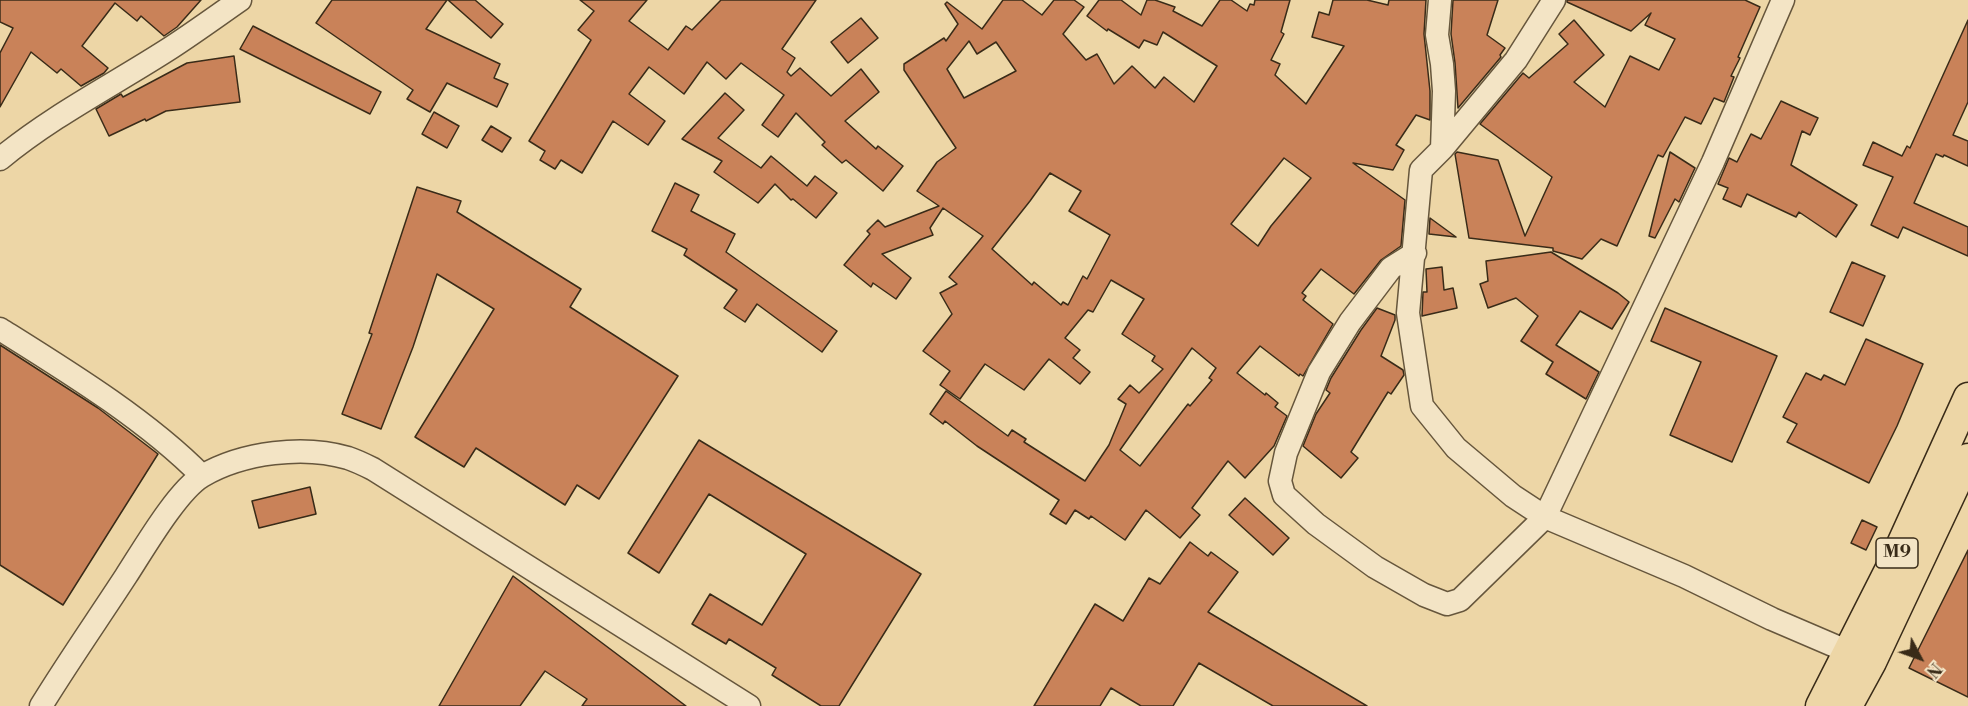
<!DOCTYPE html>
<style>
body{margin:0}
#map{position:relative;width:1968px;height:706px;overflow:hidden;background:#edd6a6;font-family:"Libre Bodoni",serif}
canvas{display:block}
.north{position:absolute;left:1890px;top:628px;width:60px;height:60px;-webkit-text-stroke:4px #f3e4c5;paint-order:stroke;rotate:131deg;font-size:16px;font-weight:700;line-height:24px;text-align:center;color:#392b18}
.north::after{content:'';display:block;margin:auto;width:21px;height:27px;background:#392b18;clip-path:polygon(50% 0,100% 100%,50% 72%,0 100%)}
</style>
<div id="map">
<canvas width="1968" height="706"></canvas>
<div class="north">N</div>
</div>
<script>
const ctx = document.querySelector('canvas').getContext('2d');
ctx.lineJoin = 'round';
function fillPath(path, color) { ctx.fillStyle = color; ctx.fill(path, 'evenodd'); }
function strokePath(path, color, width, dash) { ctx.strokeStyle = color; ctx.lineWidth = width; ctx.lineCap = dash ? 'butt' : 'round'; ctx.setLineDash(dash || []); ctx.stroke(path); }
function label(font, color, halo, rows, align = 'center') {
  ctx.font = font + ' "Libre Bodoni",serif'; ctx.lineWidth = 4.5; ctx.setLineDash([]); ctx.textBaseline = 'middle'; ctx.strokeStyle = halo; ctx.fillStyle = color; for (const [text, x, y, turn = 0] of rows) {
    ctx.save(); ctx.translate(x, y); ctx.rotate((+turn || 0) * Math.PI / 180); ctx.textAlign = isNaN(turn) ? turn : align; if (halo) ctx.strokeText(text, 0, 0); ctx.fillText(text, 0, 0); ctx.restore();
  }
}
const building = new Path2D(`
 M0 0H201L177 27 164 36 141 16 137 21 115 3 82 46 108 68 104 73 81 86 61 69 57 73 31 52 0 107V53L13 28 0 22Z
 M332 0H447L426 29 500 64 494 78 508 84 497 107 447 83 430 112 407 99 413 90 316 23Z
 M448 0H475L503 24 491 38Z
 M580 0H647L629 21 668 50 686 26 692 30 721 0H816L782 49 795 58 787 72 791 76 800 68 831 96 861 69 879 92 845 121 876 149 878 146 903 166 883 191 846 160 842 163 822 145 825 142 796 113 778 137 762 125 784 95 741 63 726 79 707 62 684 94 649 67 629 94 665 121 648 145 613 121 582 173 561 160 555 169 540 160 545 151 529 141 591 40 578 30 594 11Z
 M1003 0H1022L1042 15 1054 0H1074L1084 7 1063 34 1086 60 1097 54 1114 84 1132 66 1155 88 1164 77 1194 102 1217 66 1163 32 1157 45 1144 40 1139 48 1108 29 1107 31 1087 16 1099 0H1121L1141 15 1147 0H1155L1175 7 1173 11 1202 26 1220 0H1231L1247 11 1250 4 1254 5 1255 0H1290L1281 32 1284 34 1271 60 1280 64 1275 75 1306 104 1344 46 1312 37 1319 12 1329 15 1333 0H1367L1388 5 1389 0H1426L1424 34 1430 91V120L1416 115 1396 145 1404 150 1393 170 1353 163 1405 200 1401 246 1381 260 1354 294 1321 269 1302 293 1306 296 1303 300 1333 324 1303 376 1300 374 1299 376 1260 346 1237 373 1265 395 1266 393 1278 403 1275 407 1287 416 1274 446 1245 478 1228 461 1192 508 1200 515 1180 538 1146 510 1125 540 1091 516 1089 519 1075 510 1066 524 1050 514 1059 500 977 446 945 421 943 424 930 414 946 391 1008 436 1012 430 1026 439 1024 442 1085 481 1109 445 1126 404 1118 399 1130 385 1139 393 1163 369 1152 361 1155 356 1122 334 1144 299 1111 280 1093 312 1088 310 1065 338 1080 350 1073 358 1090 372 1080 384 1049 359 1024 390 985 364 960 399 940 385 950 371 923 351 952 314 940 293 957 284 949 277 983 236 943 208 930 228 933 235 882 254 911 278 896 299 873 283 871 287 844 265 870 234 867 231 878 220 885 227 939 206 917 191 937 162 956 148 904 70V64L944 38 946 41 958 24 945 4 947 2 982 29ZM969 41 977 54 996 42 1016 71 964 98 947 69ZM1284 158 1311 178 1271 226 1258 246 1231 224ZM1050 173 1081 191 1069 211 1110 235 1087 279 1083 276 1068 305 1063 302 1061 305 1034 282 1032 285 992 249 1030 201ZM1192 348 1216 368 1209 378 1212 380 1190 406 1188 404 1140 466 1120 450Z
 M1453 0H1498L1487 35 1505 48 1500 55 1501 57 1458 108 1455 63 1451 34Z
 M1567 0H1745L1760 7 1738 57 1740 58 1731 76 1734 77 1724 102 1714 98 1701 124 1685 117 1663 157 1658 155 1617 246 1601 239 1582 259 1553 251V248L1469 238 1455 154 1457 152 1498 160 1525 236 1552 177 1480 124 1523 73 1529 78 1568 44 1559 34 1574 20 1604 55 1574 82 1605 107 1630 56 1659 70 1675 39 1645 25 1651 13 1631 31 1567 2Z
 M861 18 878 38 848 63 831 42Z
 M1968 20V102L1953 135 1968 141V166L1944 155 1943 157 1936 154 1914 203 1968 227V256L1903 227 1898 238 1871 225 1893 177 1863 165 1873 142 1902 156 1907 146 1910 148Z
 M253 26 381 92 370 114 240 49Z
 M234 56 240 102 166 111 146 121 145 119 109 136 96 109 121 94 123 97 187 63Z
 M725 93 744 110 718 138 761 168 771 156 807 186 815 176 837 193 816 218 793 199 791 200 775 184 758 203 714 172 722 161 682 139Z
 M1781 101 1818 118 1810 135 1802 131 1791 165 1857 205 1836 237 1799 212 1796 217 1747 194 1741 207 1723 199 1728 188 1718 184 1729 158 1737 162 1751 134 1761 139Z
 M434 112 459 126 447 148 422 134Z
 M491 126 511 138 502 152 482 140Z
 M1670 152 1695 168 1679 202 1675 199 1655 238 1649 236Z
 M675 183 699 195 691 211 735 234 726 252 837 331 822 352 757 304 745 322 724 308 737 290 684 255 687 249 652 231Z
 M417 187 461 201 457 212 581 289 570 307 678 376 599 499 577 485 565 505 476 448 464 467 415 437 494 309 437 274 413 347 381 429 342 414 372 334 369 333Z
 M1430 218 1456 237 1429 234Z
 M1551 252 1618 293 1629 302 1612 329 1580 311 1556 345 1599 372 1586 399 1546 374 1553 362 1521 341 1538 316 1516 298 1488 308 1480 284 1488 281 1486 261Z
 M1852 262 1885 276 1863 326 1830 312Z
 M1442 267 1444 290 1453 288 1457 308 1422 316 1423 292H1427L1426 269Z
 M1377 308 1395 315V320L1381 356 1403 370 1404 375 1391 394 1388 392 1351 452 1358 458 1341 478 1303 446 1316 414 1330 393 1326 390 1331 378 1361 330Z
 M1665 308 1777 356 1732 462 1670 435 1701 362 1651 341Z
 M1866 339 1923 364 1897 426 1869 483 1787 442 1797 424 1783 417 1806 373 1821 380 1824 375 1845 385Z
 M0 345 98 408 158 454 63 605 0 565Z
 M699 440 921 574 839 706H821L772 675 776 668 729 639 726 644 692 624 710 594 762 625 806 554 709 494 659 573 628 553Z
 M310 487 316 514 259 528 252 501Z
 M1245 498 1289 538 1273 555 1229 515Z
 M1862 520 1877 527 1866 550 1851 543Z
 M1190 542 1208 556 1211 552 1238 572 1208 612 1367 706H1273L1199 663 1173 706H1141L1111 688 1100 706H1034L1095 604 1123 621 1149 578 1160 584Z
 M1968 550V697L1909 668Z
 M513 576 686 706H582L587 699 545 671 520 706H439Z`);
fillPath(building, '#c98259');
strokePath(building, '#392b18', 1.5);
const minor = new Path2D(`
 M1440 0 1437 35 1442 64 1444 91 1442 149 1421 170 1408 313 1422 406 1456 448 1513 496 1545 517 1684 576 1772 619 1863 658
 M1442 149 1516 60 1554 0
 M0 159C53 115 115 84 172 47 195 32 217 16 240 0
 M1415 253 1391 268 1350 322 1319 372 1286 453 1280 481 1284 495 1316 524 1375 567 1424 595 1447 604 1460 600 1545 517 1713 162 1783 0
 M0 329C67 371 147 420 202 476
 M41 706C68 662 98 619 126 576 143 550 177 491 202 476 243 452 304 445 348 458 357 461 365 465 373 469L749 706`);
const major = new Path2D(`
 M1820 706 1893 562 1968 397
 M1848 706 1872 662 1968 458`);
strokePath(minor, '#66563c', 25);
strokePath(major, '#392b18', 31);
strokePath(minor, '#f3e4c5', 22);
strokePath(major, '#edd6a6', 28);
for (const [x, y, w] of [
 [1897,553,42]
]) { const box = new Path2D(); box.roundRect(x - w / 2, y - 15, w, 30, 4.5); ctx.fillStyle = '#f3e4c5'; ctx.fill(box); strokePath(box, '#392b18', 1.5); }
label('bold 18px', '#392b18', null, [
 ["M9",1897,553]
]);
</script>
